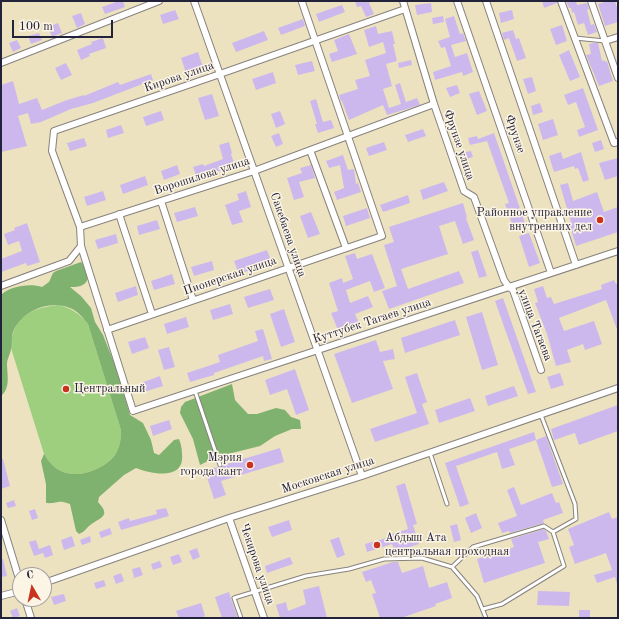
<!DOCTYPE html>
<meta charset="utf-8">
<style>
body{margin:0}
#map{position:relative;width:619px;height:619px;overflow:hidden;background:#ece2c0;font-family:"Old Standard TT",serif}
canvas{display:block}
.frame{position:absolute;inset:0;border:2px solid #22223b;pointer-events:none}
.north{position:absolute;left:12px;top:567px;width:40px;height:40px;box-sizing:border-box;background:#fcf5e5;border:1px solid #a5a1a1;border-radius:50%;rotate:351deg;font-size:11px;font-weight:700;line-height:16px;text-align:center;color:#22223b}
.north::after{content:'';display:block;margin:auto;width:14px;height:18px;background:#c8321e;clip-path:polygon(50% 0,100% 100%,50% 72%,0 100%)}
.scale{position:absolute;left:12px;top:20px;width:101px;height:18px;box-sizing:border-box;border:2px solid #22223b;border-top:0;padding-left:5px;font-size:12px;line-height:14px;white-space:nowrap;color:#22223b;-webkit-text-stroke:3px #fcf5e5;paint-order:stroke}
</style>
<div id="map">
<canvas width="619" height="619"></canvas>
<div class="frame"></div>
<div class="north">С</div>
<div class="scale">100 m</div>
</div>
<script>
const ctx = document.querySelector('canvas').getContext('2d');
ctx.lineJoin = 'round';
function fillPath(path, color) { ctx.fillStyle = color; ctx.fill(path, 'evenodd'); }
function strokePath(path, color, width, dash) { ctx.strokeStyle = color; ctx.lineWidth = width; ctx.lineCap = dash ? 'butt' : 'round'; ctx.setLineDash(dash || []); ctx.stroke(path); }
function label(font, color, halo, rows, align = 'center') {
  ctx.font = font + ' "Old Standard TT",serif'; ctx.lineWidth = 3; ctx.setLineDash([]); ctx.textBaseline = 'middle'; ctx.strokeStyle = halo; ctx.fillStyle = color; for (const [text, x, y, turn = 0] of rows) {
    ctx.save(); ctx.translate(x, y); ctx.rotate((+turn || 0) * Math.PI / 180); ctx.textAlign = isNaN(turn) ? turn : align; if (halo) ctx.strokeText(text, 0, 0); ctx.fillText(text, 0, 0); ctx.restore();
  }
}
fillPath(new Path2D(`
 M59 305C72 309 79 313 88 324L121 430C121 439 120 447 115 455 104 470 76 480 59 470 52 466 48 460 44 454L11 348C11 318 32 307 59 305Z`), '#9dcf7f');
fillPath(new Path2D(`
 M81 262C92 276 90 288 70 287L81 296 91 308 95 322 103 335 115 365 130 415 143 423 151 440 154 453 159 455 174 440 179 439C181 444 182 449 182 454 185 481 151 474 136 468L124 475 99 497 98 502C112 517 100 517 89 526 86 529 84 532 79 534L76 531 70 504C57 499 58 504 46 503V484L41 461 44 454C48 460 52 466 59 470 76 480 104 470 115 455 120 447 121 439 121 430L88 324C83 318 78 311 70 308 51 300 27 309 16 326 10 335 13 340 11 349 10 355 7 359 7 364 7 374 11 388 1 396V295C10 286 30 283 42 287L49 282 53 273 56 271Z
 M232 384 235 400 248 414H257L276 408 285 410 291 417 300 420 301 429H292L275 436 260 446 216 457 200 465 193 439 180 413 181 407 185 402Z`), '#7eb26e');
fillPath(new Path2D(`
 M119 1H123L125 7 105 14 102 7Z
 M355 1H372L369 3 374 14 366 17 361 6 357 7Z
 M542 1H557V3L544 8Z
 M566 1H576L577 5 587 3 589 9 587 10 591 25 594 24 597 32 588 35 584 23 578 25 574 12 572 13 571 8H569Z
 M608 1H615L618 11V22L605 26 598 4Z
 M431 3 432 12 417 15 415 5Z
 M342 5 345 12 319 22 316 14Z
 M175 10 179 19 163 24 160 15Z
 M512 10 514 19 501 23 499 13Z
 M81 13 85 24 77 28 72 16Z
 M443 16 444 22 433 24 432 18Z
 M454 16 460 34 463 33 466 41 451 45 455 57 467 53 473 72 463 76 462 72 435 80 433 72 451 66 445 47 441 48 438 41 450 37 445 19Z
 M303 19 305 26 281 35 278 28Z
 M58 23 62 33 52 37 48 27Z
 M562 25 567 41 556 45 550 29Z
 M376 26 378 34 392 31 395 44H393L397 61 386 64 392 86 383 89 389 108 401 104 395 85 400 83 406 102 417 98 420 105 387 115 383 105 349 120 342 101H341L339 95 358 89 355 80 370 76 365 60 386 53 383 42 369 47 364 30Z
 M513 30 516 39 519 38 526 58 517 61 509 38 504 40 502 33Z
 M264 31 268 40 236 52 232 43Z
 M39 33 42 40 31 44 28 36Z
 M349 34 357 54 332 62 329 54 338 51 334 40Z
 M103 38 106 48 89 54 90 56 81 60 77 50 92 44 91 42Z
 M17 40 21 48 13 52 9 43Z
 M594 43H598L602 61 604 60 605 62 607 61 613 81 599 86 586 55 591 54 589 44Z
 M569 50 580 77 570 81 559 55Z
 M198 52 205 73 188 79 181 58Z
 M411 60 412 65 399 68 398 63Z
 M312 61 315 71 298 75 295 65Z
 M66 63 72 75 61 80 55 68Z
 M273 72 276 83 256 90 252 79Z
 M151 74 153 80 93 103 71 109 41 122 31 124 28 113 18 116 27 146 1 152V85L13 81 19 104 37 98 42 110 67 100 84 95V96L118 82 120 85Z
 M532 77 536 91 528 94 523 79Z
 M457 85 460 93 450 97 446 88Z
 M583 88 598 130 579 137 577 130 585 127 576 102 568 105 564 95Z
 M479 91 487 111 477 115 469 94Z
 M212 94 219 116 205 120 198 98Z
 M316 99 323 122 331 120 334 128 318 133 315 124H317L310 101Z
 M540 103 543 112 533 115 531 106Z
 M161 111 164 120 146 126 143 117Z
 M280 111 285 124 276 128 271 114Z
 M553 119 558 135 543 140 538 124Z
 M121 125 124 133 108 138 106 130Z
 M423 129 426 136 408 142 405 135Z
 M279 133 283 144 276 147 271 136Z
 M494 133 525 223 513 227 505 204 509 203 487 141 470 145 468 138 477 136 478 139Z
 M84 138 87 146 70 151 67 143Z
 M601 140 604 149 595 152 592 143Z
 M229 142 232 153 231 154 235 166 197 178 193 167 203 164 204 166 223 159 219 145Z
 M384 142 387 150 369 156 366 148Z
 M471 151 473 157 463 160 461 153Z
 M561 152 563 159 581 152 589 180 583 182 578 168 575 169 574 166 554 172 549 156Z
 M343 155 348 170 354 169 356 184 358 183 361 192 337 200 334 192 344 188 340 165 329 168 326 161Z
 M618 158V176L605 180 599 163Z
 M177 165 180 174 164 180 161 171Z
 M311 165 315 178 299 182 304 197 294 200 287 178 302 173 300 168Z
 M145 176 148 185 123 194 120 185Z
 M444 182 448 191 423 200 420 190Z
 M568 183 573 201 597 192 604 212 618 207V232L576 246 569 223 571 222 560 185Z
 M103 191 106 200 87 206 84 197Z
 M246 191 251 207 239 211 243 222 232 225 225 205 239 200 237 194Z
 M408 195 410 203 383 212 380 205Z
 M463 203 467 217 466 218 474 240 463 244 455 221 439 226 448 254 401 269 408 289 459 271 464 283 389 309 382 291 397 286 384 245 394 242 389 227Z
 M195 207 198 216 177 222 174 213Z
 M367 208 370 218 346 226 343 216Z
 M311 212 320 234 308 238 300 216Z
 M157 220 160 229 139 235 137 226Z
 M27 223 40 262 27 266 26 263 1 272V259L22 251 19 241 8 245 4 234 15 230 14 228Z
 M529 233 540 263 529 267 519 236Z
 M116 234 118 243 98 249 95 240Z
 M267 250 272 263 239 274 234 261Z
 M478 250 487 276 479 278 471 252Z
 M355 253 357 259 372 254 385 288 374 292 370 281 346 290 350 303 368 296 373 307 355 314 359 323 338 330 331 313 338 311 329 283 342 278 343 283 353 279 345 256Z
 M212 261 214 270 194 276 191 267Z
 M172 274 175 284 154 290 151 281Z
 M614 280 616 284 618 283V332L606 300 559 318 564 331 594 321 602 344 585 350 583 344 567 350 571 362 556 366 547 334 535 303 538 302 534 289 543 286 547 298 551 297 554 304 602 289 601 285Z
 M136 286 138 295 118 302 115 293Z
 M270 289 274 300 248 308 244 297Z
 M503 298 536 392 528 394 495 301Z
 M230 304 233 314 213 320 210 310Z
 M284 309 295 342 281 347 270 314Z
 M482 312 498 365 482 370 466 317Z
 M186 317 189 327 167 334 164 324Z
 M455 320 460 335 405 353 401 338Z
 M263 329 272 359 264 361 263 356 214 373V375L190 382 187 373 220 362 218 355 258 341 255 331Z
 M145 337 149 348 132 354 128 342Z
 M376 340 380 352 393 349 395 359 383 361 393 389 352 403 334 354Z
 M169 347 175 367 164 370 158 350Z
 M295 369 309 410 296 415 287 389 270 395 265 380Z
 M417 373 427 402 422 404 429 424 375 442 370 429 417 413 405 377Z
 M560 373 564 385 551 389 547 377Z
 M160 376 163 386 144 392 141 383Z
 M514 386 518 396 488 406 485 396Z
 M470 398 475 411 439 423 435 410Z
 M618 405V431L579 445 575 433 554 440 551 429Z
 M169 420 172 429 153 436 150 426Z
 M534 432 536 440 509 449 515 465 502 469 497 452 456 466 469 504 460 507 445 463Z
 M546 436 563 484 552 487 536 440Z
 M280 448 284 462 221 481 226 495 214 499 205 471 218 467 221 468 223 465Z
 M1 459H3L10 486 1 489Z
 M405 483 417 524 413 525 419 544 395 552 392 544 367 552 365 544 390 537 389 535 408 529 396 486Z
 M514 487 521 505 552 493 556 503 559 502 563 513 543 520 544 523 510 533 509 531 502 533 498 523 517 516 507 490Z
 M14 500 16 506 8 508 6 503Z
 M166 508 169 516 121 530 118 522 129 518 130 521 157 514 156 510Z
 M35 509 38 518 32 520 29 511Z
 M609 512 612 519 618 517 617 584 615 577 597 583 594 575 612 570 606 553 575 564 569 547 574 545 568 529Z
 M476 513 482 528 471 533 465 518Z
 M289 520 292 530 272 537 268 527Z
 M457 524 461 540 454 542 450 526Z
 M110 528 112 534 101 538 99 532Z
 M544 529 546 531 549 539 538 542 545 563 484 583 477 559 514 547 511 539Z
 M72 536 75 546 64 550 61 540Z
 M90 536 91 542 82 545 80 540Z
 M339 537 345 555 337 558 330 540Z
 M36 540 39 549 50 545 53 555 45 558 43 553 34 556 29 542Z
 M197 548 200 557 193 560 189 551Z
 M179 554 182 562 173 565 170 557Z
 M290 557 293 564 267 573 265 566Z
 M1 559H3L7 576 1 577Z
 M160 561 162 567 153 570 151 564Z
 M393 562H398L402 573 423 566 429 588 447 582 452 598 435 604 436 606 401 618H380L372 594 376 593 371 580 366 582 362 572Z
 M140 567 143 575 134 578 132 569Z
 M121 573 124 581 116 584 113 576Z
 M104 580 106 586 96 589 94 583Z
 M319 586 327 618H280L276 605 286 602 288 611 306 604 303 590Z
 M538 591 570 592 569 606 537 605Z
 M229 592 231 599 238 618H222L215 597Z
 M64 594 66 601 54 605 51 597Z
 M201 603 205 616 200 618H179L176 611Z
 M17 608 20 616 13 618 10 611Z
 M579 610H590V618H579Z`), '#cdb8ed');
const lane = new Path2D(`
 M575 38 605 41
 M195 391 220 465
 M430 453 447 504
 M452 567 473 547 544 526 553 532
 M483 609 502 604 564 566 553 532 576 519 575 504 541 415
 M241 618 234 598 306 576 349 569 384 559 422 558 452 567 477 596 486 618`);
const street = new Path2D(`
 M194 1 362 476
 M403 1 434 104 464 191 474 197 504 280 509 287 513 290 541 370
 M457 1 551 273
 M486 1 576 265
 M561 1 614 143 618 142
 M591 1 618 78
 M605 41 618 37
 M1 63 159 1
 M310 150 346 248
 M161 201 193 300
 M119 214 152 314
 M80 227 52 151 54 131 220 74 405 9
 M81 246 133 411 618 251
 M1 286 69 261 81 246 80 227 254 171 434 104
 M107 330 382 236 302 2
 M229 518 264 618
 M1 520 20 582
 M44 583 229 518 362 476 618 388
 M1 596 20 591
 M25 599 31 618`);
strokePath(lane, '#87827e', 5);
strokePath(street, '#87827e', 8);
strokePath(lane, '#fff', 3);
strokePath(street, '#fff', 6);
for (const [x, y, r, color] of [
 [600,220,4,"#c8321e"],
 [66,389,4,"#c8321e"],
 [250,465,4,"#c8321e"],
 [377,545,4,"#c8321e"]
]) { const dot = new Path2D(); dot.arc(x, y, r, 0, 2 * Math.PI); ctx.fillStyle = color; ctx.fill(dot); strokePath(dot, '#fcf5e5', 1.5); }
label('12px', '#22223b', '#fcf5e5', [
 ["Кирова улица",179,77,-19],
 ["Фрунзе",515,134,71],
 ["Фрунзе улица",459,145,71],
 ["Ворошилова улица",202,176,-18],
 ["Сакебаева улица",288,235,71],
 ["Пионерская улица",230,276,-19],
 ["Куттубек Тагаев улица",372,321,-18],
 ["улица Тагаева",535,325,69],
 ["Московская улица",328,475,-18],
 ["Чекирова улица",257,564,71]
]);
label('12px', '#22223b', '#fcf5e5', [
 ["Районное управление",592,213],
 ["внутренних дел",592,227],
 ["Центральный",74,389,"left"],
 ["Мэрия",242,458],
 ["города кант",242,472],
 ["Абдыш Ата",385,538,"left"],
 ["центральная проходная",385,552,"left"]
], 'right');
</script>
